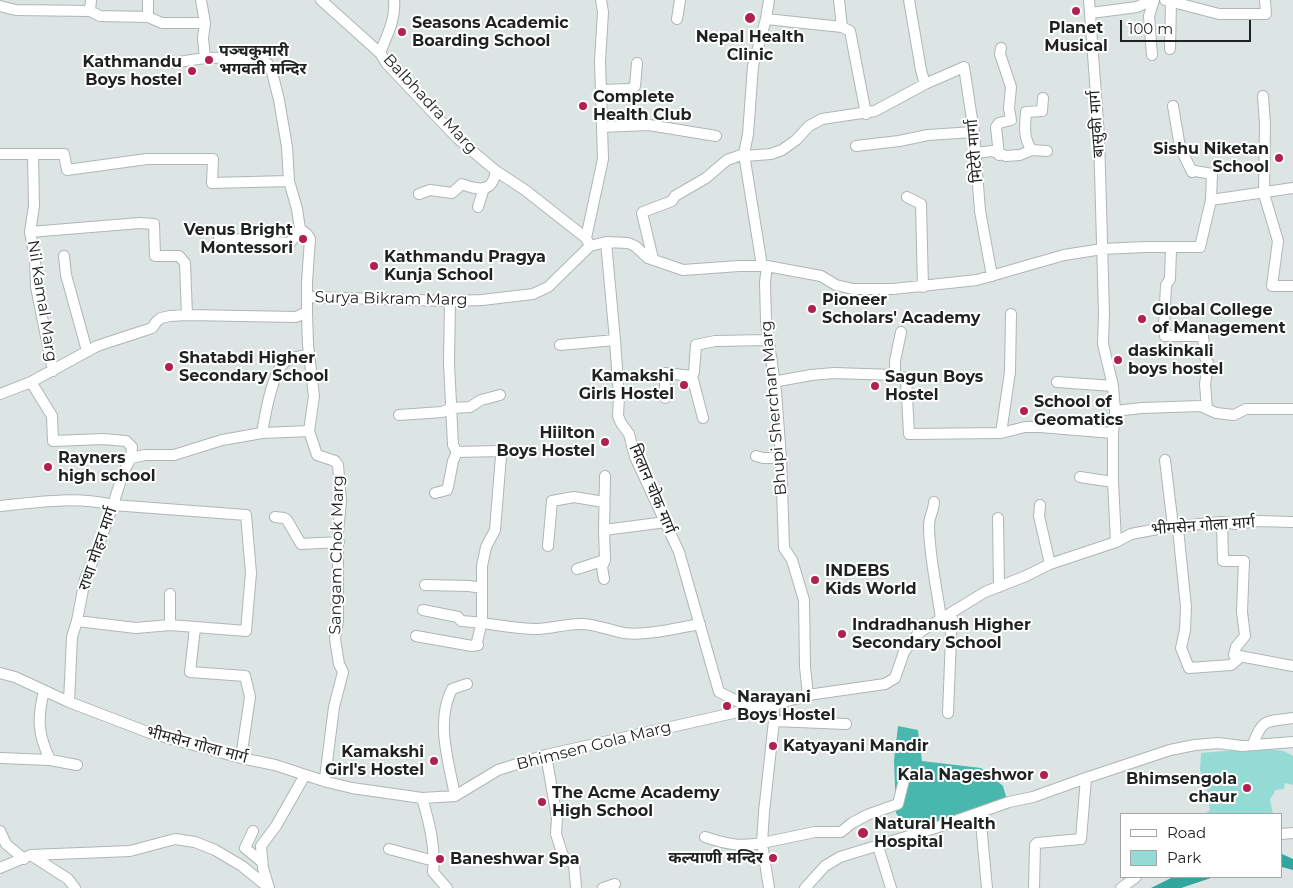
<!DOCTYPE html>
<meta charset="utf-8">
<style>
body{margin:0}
#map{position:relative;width:1293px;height:888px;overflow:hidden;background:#dce5e4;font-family:Montserrat,sans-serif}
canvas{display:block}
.legend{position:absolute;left:1120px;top:813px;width:162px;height:65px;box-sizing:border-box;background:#fff;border:1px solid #a5a7a6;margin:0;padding:6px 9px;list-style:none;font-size:15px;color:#1e2221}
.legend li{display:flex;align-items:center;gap:10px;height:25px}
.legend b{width:25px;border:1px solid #a5a7a6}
.scale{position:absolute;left:1120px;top:20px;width:131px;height:22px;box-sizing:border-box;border:2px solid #1e2221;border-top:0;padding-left:6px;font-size:15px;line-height:18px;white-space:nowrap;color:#1e2221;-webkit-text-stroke:4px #fff;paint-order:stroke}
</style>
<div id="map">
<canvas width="1293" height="888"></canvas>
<ul class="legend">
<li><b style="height:6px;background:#fff"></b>Road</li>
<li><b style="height:14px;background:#93dbd4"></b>Park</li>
</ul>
<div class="scale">100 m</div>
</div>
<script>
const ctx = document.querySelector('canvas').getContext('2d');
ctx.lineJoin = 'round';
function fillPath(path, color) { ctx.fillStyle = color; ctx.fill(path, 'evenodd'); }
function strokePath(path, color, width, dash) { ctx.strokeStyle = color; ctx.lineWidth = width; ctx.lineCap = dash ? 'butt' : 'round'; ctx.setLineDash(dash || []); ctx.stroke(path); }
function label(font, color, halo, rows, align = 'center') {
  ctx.font = font + ' Montserrat,"Noto Sans Devanagari",sans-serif'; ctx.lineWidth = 4; ctx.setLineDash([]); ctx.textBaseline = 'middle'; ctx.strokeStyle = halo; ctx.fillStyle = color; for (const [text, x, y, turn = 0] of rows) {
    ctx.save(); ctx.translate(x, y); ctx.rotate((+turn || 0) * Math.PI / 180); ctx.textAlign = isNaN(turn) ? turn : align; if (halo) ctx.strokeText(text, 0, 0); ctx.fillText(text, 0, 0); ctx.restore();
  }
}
fillPath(new Path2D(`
 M1259 748 1284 751 1293 756V785L1285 783 1284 789 1276 790 1270 799 1273 814H1204L1210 810 1206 784 1200 770 1201 753Z`), '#93dbd4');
fillPath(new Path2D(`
 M898 726 918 730 922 761 981 768 1003 786 1007 800 911 835 896 813 894 760Z`), '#48b7ae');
fillPath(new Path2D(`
 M1282 854 1293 859V870L1282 867Z
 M1173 877H1214L1181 888H1151Z`), '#32a59d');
const street = new Path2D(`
 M148 0V17
 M321 0 380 53 387 64 457 138 496 171 525 190 586 238 590 246
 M839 0 842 27
 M909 0 921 70 925 84
 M1089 0 1099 136 1104 313 1103 344 1113 386 1115 411 1113 433V482L1116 542
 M1165 0 1219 14H1266L1265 0
 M0 6 16 10 90 11 100 16 148 17 162 23H205
 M90 11 91 0
 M1091 13 1137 7 1152 0
 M677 19 680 0
 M766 19 842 27 850 31 866 114
 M1170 49 1171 1
 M380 53C387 35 396 19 394 0
 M1152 55 1149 16 1154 0
 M172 63 205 58
 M602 90 630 89 635 86 637 63
 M1263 96 1265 124 1264 194 1278 241 1272 286H1293
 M1173 106 1180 147 1192 172 1195 171 1212 174 1211 200
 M602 127 649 125 716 136
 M856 146 899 141 928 135 974 132
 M1032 150C1023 138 1025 127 1026 112L1042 111 1043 98
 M976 153 992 151 1006 156 1020 155 1032 150 1047 151
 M0 154H64L67 170 147 159H213L212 183 289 181
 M999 155 996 127 999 123 1011 120 1009 108 1011 87 1000 54 1001 48
 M745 156 771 154 782 150 796 140 809 126 822 119 875 111 925 84 964 67 974 132 980 211 992 276
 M419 194 430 190 452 193 462 184C469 187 482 191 489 186 493 183 495 176 496 171
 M907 197 921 204 923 287
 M478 207 484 188
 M30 232 34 206 33 154
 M219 238 290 243 300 229
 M586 238 603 159 600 61 603 12 601 0
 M606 242 615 340 619 396 618 416 621 423 629 434 635 457 679 552 719 692 743 704 754 707
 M1171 248 1170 279 1166 285 1164 325 1165 336H1203L1205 357 1208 363 1205 384 1207 409
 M64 256 66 275 87 351
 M653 259 642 213 643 212 672 201 675 196 706 178 727 160 744 154
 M762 266 744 154 748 134 753 66 766 19 769 0
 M767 266 765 282 766 322 776 392 781 458 784 548 792 560 804 600 805 667 808 695
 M307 297 450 301 482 300 533 294 548 287 590 246 606 242 628 243 635 246 648 258 683 270 739 266H767L821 276 836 285 853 289H893L977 280 1064 255 1102 249 1146 247H1200L1211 200 1293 188
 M307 312 308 345 314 396 309 431 317 455 335 461 338 465 341 501 338 532V621L335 639 339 664 343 672 334 707 325 778 327 782
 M560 345 615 340
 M53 371 36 287 35 257 30 232 140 223 154 224 155 256H179L185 263 187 315
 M895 375V361L901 332
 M692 376 703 418
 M31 382 52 416 53 441 103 439 126 441 132 447 131 458 123 473 113 505 94 558 85 579 77 621 72 637 69 702
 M773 382 811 375 834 373 895 375 906 378 909 434 1001 433 1025 427H1040L1113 433
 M1057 382 1113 386
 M0 394 31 382 97 346 152 328 157 321 161 318 170 316 187 315 296 317 307 312V282L310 239 307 234 300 229 297 209 289 181 287 147 279 100 272 72 268 64 260 57 205 58 203 38 205 23 201 0
 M665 398V373L692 376 694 372 696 345 715 341 767 340
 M1115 411 1142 408 1201 406 1216 413 1234 415 1246 409H1293
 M399 415 442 412 452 408 470 407 481 400 500 395
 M262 433C265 416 272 371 286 361 292 357 302 356 309 355
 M1001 433 1010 372 1011 314
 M756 456 763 458H781
 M131 458 145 455H174L222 440 262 433 309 431
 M1165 460 1173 526
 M1080 477 1113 482
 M435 493 447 490 448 487 453 461 457 452
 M934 502C934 510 929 517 929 525 929 556 937 588 941 619
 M1040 505 1039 516 1050 564
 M0 506C37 502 77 496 113 505L246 515 251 573 246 631 170 625 136 628 77 621
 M275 517 284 518 287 520 301 544 339 542
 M998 518 999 587
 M1222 522 1223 561H1244L1242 612 1245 636 1236 647 1234 655
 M1178 529 1186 607 1185 630 1181 648 1189 668 1231 665 1237 660 1234 655 1293 666
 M604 530 605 476
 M548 546 552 501 574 497 604 502
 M577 569 605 560 604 530 666 522
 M604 579 602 567 605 560
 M425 585 469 586 482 588
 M170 594V625
 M423 610 458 617 461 621C487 622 511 629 537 629 552 629 568 623 583 624 597 625 610 630 624 633 646 636 677 628 700 624
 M195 628 190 672 245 676 250 697 241 758
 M416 636 472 646 478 645 477 642 482 621V566L486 547 495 530 501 456 499 451 457 452 453 445 449 363 450 301
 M0 673 15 677 69 702 150 733 241 758 275 765 327 782 352 788 422 798 455 796 498 770 546 755 769 705H774L808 695 885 684 895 678 904 652 917 635 923 630 985 592 1026 576 1050 564 1116 542 1131 534 1173 526 1178 529 1190 525 1222 522 1236 524 1258 521 1293 522
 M44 691C37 719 38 734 50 760
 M774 705V721L764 812 762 843 815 832H841L852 823 867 815 898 804 906 772
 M948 713 952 613
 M774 721 846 724
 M1253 744C1263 717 1267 722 1293 718
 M546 755 557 818 556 834 563 856 574 864 576 888
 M0 758 50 760 77 765
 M455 796C449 762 435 722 452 689L467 684
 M422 798C429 821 436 848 433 872L447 888
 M980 813 987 888
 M0 831 6 844 24 859
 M253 831 245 848 262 862
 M1282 834 1293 833
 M705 837C726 844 740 847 762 843L769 888
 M878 846 891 888
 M389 849 434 861
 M31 855 68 879 75 888
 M0 868 31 855 130 851 175 839 195 842 215 850 242 866 269 888
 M269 888 263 868 261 846 276 826 305 775
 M603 888 615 884
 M805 888 825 866 840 857 935 828 1009 802 1033 797 1086 778 1170 750 1195 745 1218 743 1242 746 1293 742
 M1034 888 1035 845 1037 843 1081 839 1086 778
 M1121 888 1136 877`);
strokePath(street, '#aeb7b6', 12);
strokePath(street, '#fff', 10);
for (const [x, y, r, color] of [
 [1076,11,5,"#b12050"],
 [750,18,6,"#b12050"],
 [402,32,5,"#b12050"],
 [209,60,5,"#b12050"],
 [192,71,5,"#b12050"],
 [583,106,5,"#b12050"],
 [1279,158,5,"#b12050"],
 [303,239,5,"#b12050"],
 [374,266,5,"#b12050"],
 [812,309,5,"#b12050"],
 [1142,319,5,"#b12050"],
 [1118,360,5,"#b12050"],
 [169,367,5,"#b12050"],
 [684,385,5,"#b12050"],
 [875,386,5,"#b12050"],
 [1024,411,5,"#b12050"],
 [605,442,5,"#b12050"],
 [48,467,5,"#b12050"],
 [815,580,5,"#b12050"],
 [842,634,5,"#b12050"],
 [727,706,5,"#b12050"],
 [773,746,5,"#b12050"],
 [434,761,5,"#b12050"],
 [1044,775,5,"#b12050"],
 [1247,788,5,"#b12050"],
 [542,802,5,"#b12050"],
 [863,833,6,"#b12050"],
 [773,858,5,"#b12050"],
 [440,859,5,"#b12050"]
]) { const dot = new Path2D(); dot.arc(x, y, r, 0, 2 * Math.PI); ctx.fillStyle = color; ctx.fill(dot); strokePath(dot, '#fff', 2); }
label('bold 16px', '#1e2221', '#fff', [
 ["Seasons Academic",412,23],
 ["Boarding School",412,41],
 ["Planet",1076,28,"center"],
 ["Musical",1076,46,"center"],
 ["Nepal Health",750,37,"center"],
 ["Clinic",750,55,"center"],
 ["पञ्चकुमारी",219,51],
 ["भगवती मन्दिर",219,69],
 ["Kathmandu",182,62,"right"],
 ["Boys hostel",182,80,"right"],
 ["Complete",593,97],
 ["Health Club",593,115],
 ["Sishu Niketan",1269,149,"right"],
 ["School",1269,167,"right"],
 ["Venus Bright",293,230,"right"],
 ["Montessori",293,248,"right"],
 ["Kathmandu Pragya",384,257],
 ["Kunja School",384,275],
 ["Pioneer",822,300],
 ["Scholars' Academy",822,318],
 ["Global College",1152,310],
 ["of Management",1152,328],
 ["daskinkali",1128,351],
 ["boys hostel",1128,369],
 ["Shatabdi Higher",179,358],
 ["Secondary School",179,376],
 ["Kamakshi",674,376,"right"],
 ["Girls Hostel",674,394,"right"],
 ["Sagun Boys",885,377],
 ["Hostel",885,395],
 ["School of",1034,402],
 ["Geomatics",1034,420],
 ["Hiilton",595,433,"right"],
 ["Boys Hostel",595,451,"right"],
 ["Rayners",58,458],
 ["high school",58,476],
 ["INDEBS",825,571],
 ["Kids World",825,589],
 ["Indradhanush Higher",852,625],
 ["Secondary School",852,643],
 ["Narayani",737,697],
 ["Boys Hostel",737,715],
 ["Katyayani Mandir",783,746],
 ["Kamakshi",424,752,"right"],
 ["Girl's Hostel",424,770,"right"],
 ["Kala Nageshwor",1034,775,"right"],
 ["Bhimsengola",1237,779,"right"],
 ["chaur",1237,797,"right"],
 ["The Acme Academy",552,793],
 ["High School",552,811],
 ["Natural Health",874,824],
 ["Hospital",874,842],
 ["कल्याणी मन्दिर",763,858,"right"],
 ["Baneshwar Spa",450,859]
], 'left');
label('16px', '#1e2221', '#fff', [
 ["Balbhadra Marg",430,104,47],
 ["बासुकी मार्ग",1097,124,-94],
 ["मिटेरी मार्गा",975,151,-95],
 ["Surya Bikram Marg",391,299,1],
 ["Nil Kamal Marg",42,301,81],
 ["Bhupi Sherchan Marg",774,408,-95],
 ["मिलान चोक मार्ग",652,489,67],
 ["भीमसेन गोला मार्ग",1203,526,-4],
 ["राधा मोहन मार्ग",98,549,-71],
 ["Sangam Chok Marg",337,555,-89],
 ["भीमसेन गोला मार्ग",197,745,15],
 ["Bhimsen Gola Marg",594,746,-14]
]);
</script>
